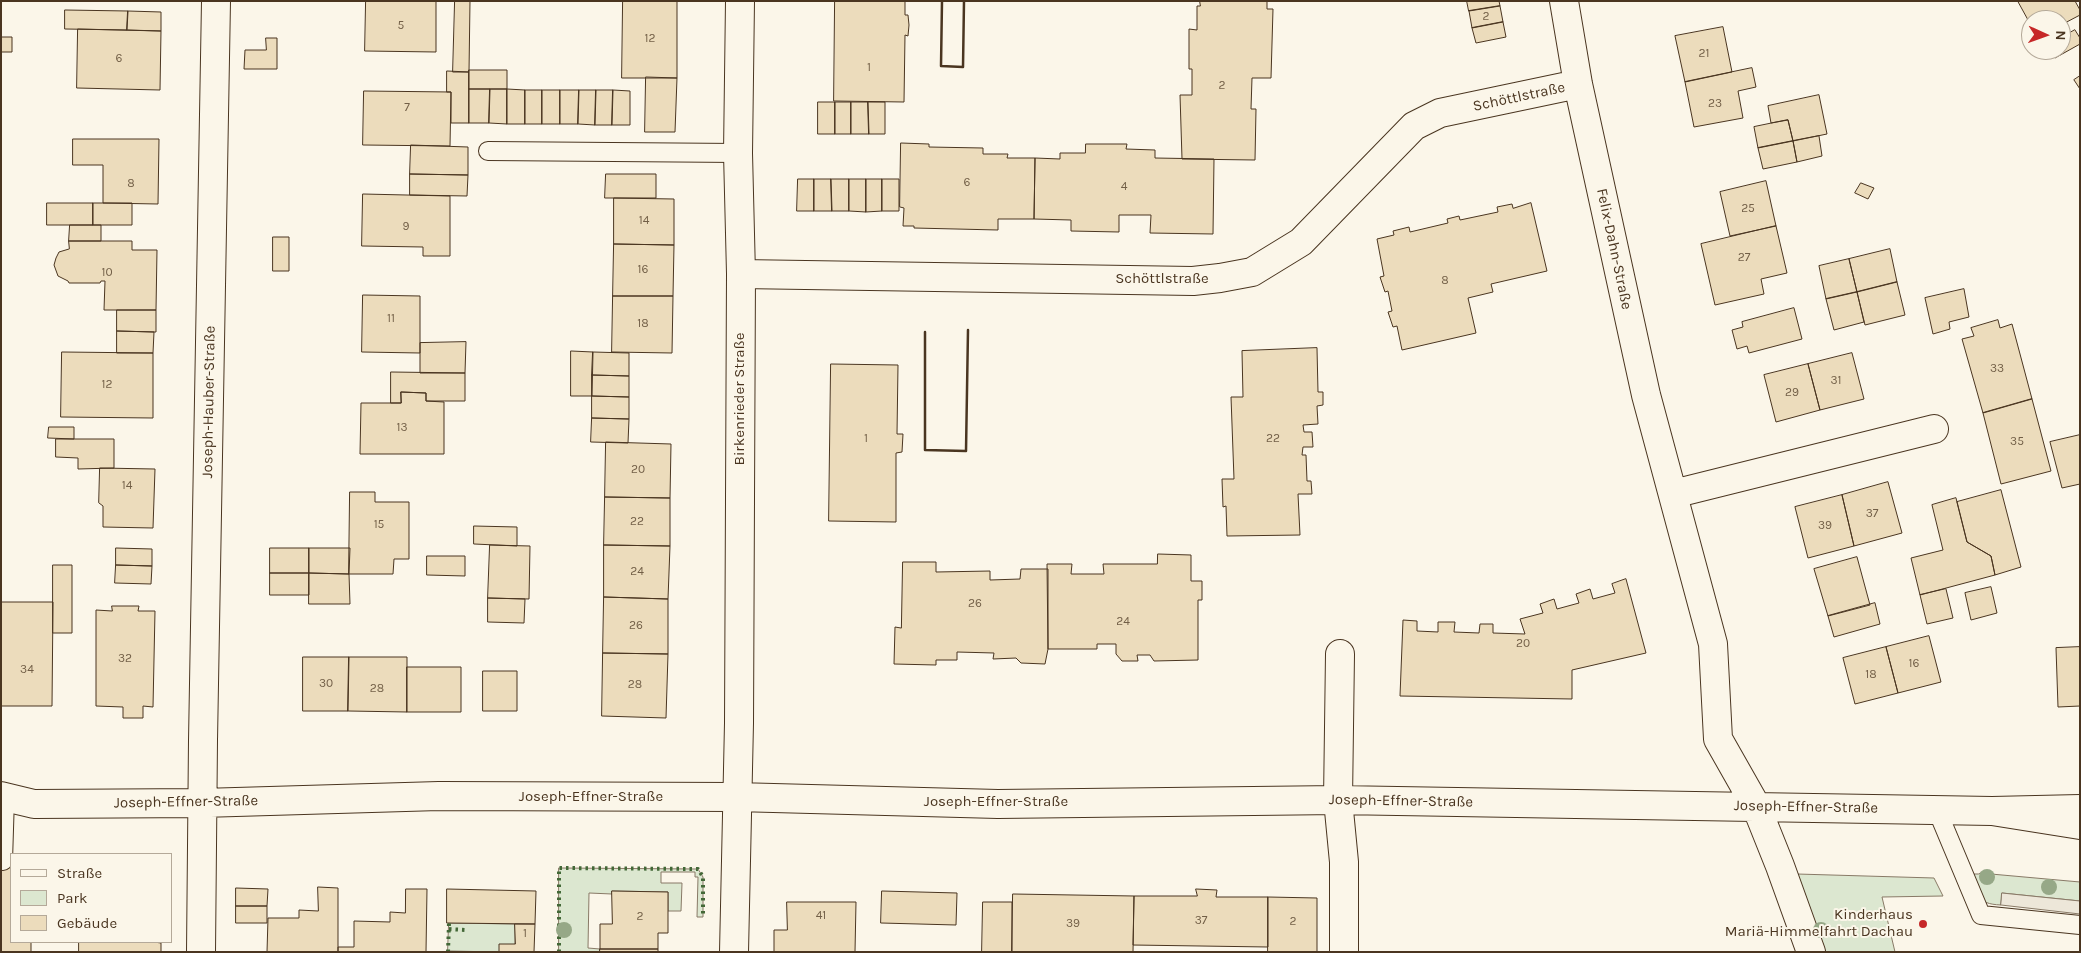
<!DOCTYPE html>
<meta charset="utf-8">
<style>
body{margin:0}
#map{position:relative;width:2081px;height:953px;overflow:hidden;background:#fbf6e9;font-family:Karla,sans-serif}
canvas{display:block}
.frame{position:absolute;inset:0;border:2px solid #4a3520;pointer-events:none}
.legend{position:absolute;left:10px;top:853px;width:162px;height:90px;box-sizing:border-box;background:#fbf6e9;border:1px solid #b4a999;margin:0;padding:6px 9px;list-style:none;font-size:15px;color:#4a3520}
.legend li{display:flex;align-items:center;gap:10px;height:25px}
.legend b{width:25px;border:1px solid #b4a999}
.north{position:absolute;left:2021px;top:10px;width:50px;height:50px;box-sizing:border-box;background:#fbf6e9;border:1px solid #b4a999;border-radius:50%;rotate:92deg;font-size:14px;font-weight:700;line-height:20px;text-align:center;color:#4a3520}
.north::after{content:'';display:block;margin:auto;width:18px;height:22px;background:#c62828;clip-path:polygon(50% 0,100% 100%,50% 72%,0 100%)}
</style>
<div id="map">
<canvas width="2081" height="953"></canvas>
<div class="frame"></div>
<ul class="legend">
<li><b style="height:6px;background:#fbf6e9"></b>Straße</li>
<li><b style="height:14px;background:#dce7d0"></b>Park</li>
<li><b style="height:14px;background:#ecdcbc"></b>Gebäude</li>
</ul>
<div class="north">N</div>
</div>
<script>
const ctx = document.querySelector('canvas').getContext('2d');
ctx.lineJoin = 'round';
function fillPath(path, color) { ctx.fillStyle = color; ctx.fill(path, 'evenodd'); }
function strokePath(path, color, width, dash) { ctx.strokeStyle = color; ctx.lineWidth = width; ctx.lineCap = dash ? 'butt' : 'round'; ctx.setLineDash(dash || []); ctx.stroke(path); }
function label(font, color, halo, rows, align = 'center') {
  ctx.font = font + ' Karla,sans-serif'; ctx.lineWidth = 4; ctx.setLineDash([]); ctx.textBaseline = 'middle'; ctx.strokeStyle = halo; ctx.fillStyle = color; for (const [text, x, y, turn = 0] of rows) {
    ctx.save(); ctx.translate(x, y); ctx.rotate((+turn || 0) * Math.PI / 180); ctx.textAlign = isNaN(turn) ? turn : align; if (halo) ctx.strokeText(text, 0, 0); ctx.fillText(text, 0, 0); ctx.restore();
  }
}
const green = new Path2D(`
 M559 868 698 869 703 877V917H697L698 877H695V872H661V883H682L681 911H668V892L612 891V894L589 893 588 948 600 949V952H559Z
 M1983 872 1991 874 2080 882V901L2002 893 2001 905C1976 904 1979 895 1970 874H1978Z
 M1797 874 1934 878 1943 896 1882 897 1895 952H1822Z
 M449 923 515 924V944L499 952 448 951Z`);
fillPath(green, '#dce7d0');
strokePath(green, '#887966', 1);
const parking = new Path2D(`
 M2002 893 2080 901V914L2001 905Z`);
fillPath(parking, '#ede7d9');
strokePath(parking, '#887966', 1);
const building = new Path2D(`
 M366 1H436V52L365 51Z
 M455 1H470L469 72H453Z
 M623 1H677V78H622Z
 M835 1H905V15H908L909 25 908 36 905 35 904 102 834 101Z
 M1200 1H1267V9H1273L1271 78H1252L1251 109H1256L1255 160 1182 159 1180 95H1192V69H1189V29L1197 30V6H1200Z
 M1467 1H1499L1500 6 1469 11Z
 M2018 1H2075L2080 10V15L2061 25V20H2031V25Z
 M1500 6 1503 22 1472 28 1469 11Z
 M65 10 128 11 127 30 65 29Z
 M128 11 161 12V31L127 30Z
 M1503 22 1506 37 1476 43 1472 28Z
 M1723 27 1732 72 1685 82 1675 36Z
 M78 29 161 31 160 90 77 88Z
 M2075 30 2080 38V44L2055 58 2051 50H2061V38Z
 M1 37H12V52H1Z
 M266 38H277V69H244L245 50H266Z
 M1752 68 1756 87 1738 91 1743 118 1694 127 1685 82Z
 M469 70H507V89H469Z
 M447 71 469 72V123H451V92H447Z
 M2080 76V89L2074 80Z
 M646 77 677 78 675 132H645Z
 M469 89H490L489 123H469Z
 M490 89H507V124L489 123Z
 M507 89 525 90V124H507Z
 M525 90H542V124H525Z
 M542 90H560V124H542Z
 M560 90H579L578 124H560Z
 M579 90H596L595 125 578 124Z
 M596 90H613L612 125H595Z
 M613 90 630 91V125H612Z
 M364 91 451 92 450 146 363 145Z
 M1819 95 1827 134 1793 141 1788 120 1771 123 1768 106Z
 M818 102H835V134H818Z
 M835 102H851V134H835Z
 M851 102H868L869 134H851Z
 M868 102H885V134H869Z
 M1788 120 1793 141 1758 148 1754 127Z
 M1819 136 1822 156 1797 162 1793 141Z
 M73 139H159L158 204 103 203V165H73Z
 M1793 141 1797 162 1763 169 1758 148Z
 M901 143 929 144V147L983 148V154H1008L1007 158H1035L1034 219H998V230L914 228V226H903L904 208 900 207Z
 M1086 144H1127L1126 149 1155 150V158L1214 159 1213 234 1150 233 1151 215H1119V232L1071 231V220L1034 219 1035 158 1060 159V153H1085Z
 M411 145 468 147V175L410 174Z
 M410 174 468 175 467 196 410 195Z
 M606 174H656V198H605Z
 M798 179H814V211H797Z
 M814 179H831L832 211H814Z
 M831 179H849V211H832Z
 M849 179H866V212L849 211Z
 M866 179H882V211L866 212Z
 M882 179H899V211H882Z
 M1766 181 1776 226 1730 236 1720 192Z
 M1861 183 1874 188 1868 199 1855 193Z
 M363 194 450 196V256H423V247L362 246Z
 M614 198 674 199V245L614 244Z
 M47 203H93V225H47Z
 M93 203H132V225H93Z
 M1531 203 1547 271 1491 284 1493 292 1468 298 1476 333 1402 350 1397 326 1393 327 1388 312 1392 311 1388 291 1385 292 1380 277 1384 276 1377 239 1394 235 1393 231 1409 227 1410 232 1448 223 1447 219 1459 216 1460 220 1498 212 1497 207 1512 204 1513 208Z
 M70 225H101V241H69Z
 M1776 226 1787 273 1761 279 1764 294 1715 305 1701 244Z
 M273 237H289V271H273Z
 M69 241H132V250H157L156 310H104L105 281H101L100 283H69L68 281 58 276 54 265 56 258 59 252 69 249Z
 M614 244 674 245 673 296H613Z
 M1890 249 1897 282 1857 292 1849 259Z
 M1849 259 1857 292 1826 299 1819 266Z
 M1897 282 1905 315 1865 325 1857 292Z
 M1964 289 1969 317 1949 322 1950 329 1933 334 1925 298Z
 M1857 292 1864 322 1834 330 1826 299Z
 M363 295 420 296V353L362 352Z
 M613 296H673L672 353 612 352Z
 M1794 308 1802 339 1749 353 1747 346 1737 349 1732 330 1743 327 1742 322Z
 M117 310H156V332L117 331Z
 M1998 320 2000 328 2012 324 2032 399 1983 413 1962 339 1974 336 1971 328Z
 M117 331 154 332 153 353H117Z
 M466 342 465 373H420V343Z
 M1317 348 1318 392H1323V405L1317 406 1318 424 1303 425 1304 432H1312L1313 447H1303L1302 455H1306L1307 481H1311L1312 494H1298L1300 535 1227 536 1226 506 1223 507 1222 479H1234L1231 397H1243L1242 351Z
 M571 351 593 352 592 396H571Z
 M62 352 153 353V418L61 417Z
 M593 352 629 353V376L592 375Z
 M1852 353 1864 399 1820 410 1808 364Z
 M831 364 898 365 897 434H903L902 452 896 453V522L829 521Z
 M1808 364 1820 410 1776 422 1764 375Z
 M391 372 465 373V401H426V393L401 392V403H391Z
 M592 375 629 376V397L592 396Z
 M401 392 426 393V401L444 402V454H360L361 403H401Z
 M592 396 629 397V419L592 418Z
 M2032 399 2051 471 2001 484 1983 413Z
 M592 418 629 419 628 443 591 442Z
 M49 427H74V439L48 438Z
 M2080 435V484L2062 488 2050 442Z
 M56 439H114V468L78 469V458L56 457Z
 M606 442 671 444 670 498 605 497Z
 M100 468 155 469 153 528 103 527V506L99 503Z
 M1888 482 1902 533 1854 546 1842 495Z
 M2001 490 2021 567 1995 575 1991 556 1967 542 1957 502Z
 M350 492H375V502H409V559H394L393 574H349Z
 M1842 495 1854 546 1808 558 1795 507Z
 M605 497 670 498V546L604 545Z
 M1956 498 1967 542 1991 556 1995 575 1920 595 1911 558 1943 550 1932 505Z
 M474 526 517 527V546L474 544Z
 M490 545 530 546 529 599 488 598Z
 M604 545 670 546 668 599 604 597Z
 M116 548 152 549V566L116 565Z
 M270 548H309V573H270Z
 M309 548H350L349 574 309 573Z
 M1158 554 1191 555V581H1202V600H1198V660L1154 661 1150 655H1137L1138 661H1122L1116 654V644H1097V649H1048L1047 564H1072L1071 574H1104L1103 564H1157Z
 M427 556H465V576L427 575Z
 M1857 557 1870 605 1828 616 1814 569Z
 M903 562H936V572L990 571V580L1020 579 1021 569H1048V649L1045 664 1021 663 1016 658 993 659 994 653 957 652V660H936V665L894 664 895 627 901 628Z
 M53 565H72V633H53Z
 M116 565 152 566 151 584 115 583Z
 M270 573H309V595H270Z
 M309 573 349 574 350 604H309Z
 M1626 579 1646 653 1572 670V699L1400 696 1403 620 1417 621V631L1438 632V622H1455L1454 632 1479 633 1480 624H1493V633L1525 634 1520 619 1543 613 1540 604 1554 599 1557 609 1579 603 1576 594 1590 589 1593 599 1615 593 1612 584Z
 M1991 587 1997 613 1971 620 1965 593Z
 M1946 589 1953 618 1927 624 1920 595Z
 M604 597 668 599V654L603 653Z
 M488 598 525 599 524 623 488 622Z
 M1 602H53L52 706H1Z
 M1875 603 1880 624 1834 637 1828 616Z
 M112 606H139L138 611H155L153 707 143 706V718H123V707L96 706V610L112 611Z
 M1929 636 1941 682 1898 693 1886 647Z
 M1886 647 1898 693 1855 704 1843 658Z
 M2080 647V706L2058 707 2056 648Z
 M603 653 668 654 666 718 602 716Z
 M303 657H349L348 711H303Z
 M349 657H407V712L348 711Z
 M407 667H461V712H407Z
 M483 671H517V711H483Z
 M1 860 11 861V942H31V952H1Z
 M318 887 338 888V952H267L268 918H299V910L318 911Z
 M236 888 268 889 267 906H236Z
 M406 889H427L426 952H338V947H354V921L390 922V912L405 913Z
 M447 889 536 891 535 924 447 923Z
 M1196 889 1217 890 1216 897H1268V947L1133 945 1134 896H1197Z
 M612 891 668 892V933H658V949H600V924H612Z
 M882 891 957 893 956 925 881 923Z
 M1013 894 1134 896 1133 952H1012Z
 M1268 897 1317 898V952H1268Z
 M787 902H856L855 952H774V930H787Z
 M983 902H1012V952H982Z
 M236 906H267V923H236Z
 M515 924H535L534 952H499V944H515Z
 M79 942H154L161 943V952H79Z
 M600 949H658V952H600Z`);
fillPath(building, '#ecdcbc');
strokePath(building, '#4a3520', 1);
const lane = new Path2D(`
 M488 151 738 153
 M1937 810 1981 915 2080 925
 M3 861 5 797`);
const street = new Path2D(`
 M1564 1 1578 84 1646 395 1713 644 1718 739 1756 806 1780 866 1811 952
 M741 274 1193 281 1220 278 1252 272 1301 242 1414 126 1440 113 1578 84
 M1673 494 1934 429
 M1340 654 1338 800 1344 862V952
 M1 796 34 804 202 803 439 796 736 797 998 804 1338 800 1992 811
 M2080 809 1992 811 2080 825
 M201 952 203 740 216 1
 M734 952 739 723 741 274 738 153 740 1`);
strokePath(lane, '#4a3520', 20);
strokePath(street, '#4a3520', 30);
strokePath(lane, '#fbf6e9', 18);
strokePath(street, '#fbf6e9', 28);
strokePath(new Path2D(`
 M449 929 465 930
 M448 952 449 923
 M559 952V868L698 869 703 877V917`), '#436837', 4, [2.5, 4]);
strokePath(new Path2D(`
 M942 1 941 66 963 67 964 1
 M925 332V450L966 451 968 330`), '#4a3520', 2.5);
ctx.fillStyle = '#96a887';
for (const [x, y] of [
 [1987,877],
 [2049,887],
 [564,930],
 [1821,930]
]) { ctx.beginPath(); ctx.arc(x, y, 8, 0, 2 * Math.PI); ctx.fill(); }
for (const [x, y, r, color] of [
 [1923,924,5,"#c62828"]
]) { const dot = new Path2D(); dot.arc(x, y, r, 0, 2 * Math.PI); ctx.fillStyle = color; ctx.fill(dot); strokePath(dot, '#fbf6e9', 2); }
label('12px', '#725f47', null, [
 ["2",1486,17],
 ["5",401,26],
 ["12",650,39],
 ["21",1704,54],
 ["6",119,59],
 ["1",869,68],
 ["2",1222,86],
 ["23",1715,104],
 ["7",407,108],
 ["6",967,183],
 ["8",131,184],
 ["4",1124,187],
 ["25",1748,209],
 ["14",644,221],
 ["9",406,227],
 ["27",1744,258],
 ["16",643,270],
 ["10",107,273],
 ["8",1445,281],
 ["11",391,319],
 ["18",643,324],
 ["33",1997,369],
 ["31",1836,381],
 ["12",107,385],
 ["29",1792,393],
 ["13",402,428],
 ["1",866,439],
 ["22",1273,439],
 ["35",2017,442],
 ["20",638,470],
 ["14",127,486],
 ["37",1872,514],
 ["22",637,522],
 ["15",379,525],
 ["39",1825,526],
 ["24",637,572],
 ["26",975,604],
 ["24",1123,622],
 ["26",636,626],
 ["20",1523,644],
 ["32",125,659],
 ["16",1914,664],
 ["34",27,670],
 ["18",1871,675],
 ["30",326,684],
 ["28",635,685],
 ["28",377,689],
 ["41",821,916],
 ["2",640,917],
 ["37",1201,921],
 ["2",1293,922],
 ["39",1073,924],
 ["1",525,934]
]);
label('15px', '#4a3520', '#fbf6e9', [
 ["Schöttlstraße",1519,97,-12],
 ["Felix-Dahn-Straße",1614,249,78],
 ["Schöttlstraße",1162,279],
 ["Birkenrieder Straße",740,399,-90],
 ["Joseph-Hauber-Straße",209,402,-89],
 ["Joseph-Effner-Straße",591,797],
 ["Joseph-Effner-Straße",1401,801,1],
 ["Joseph-Effner-Straße",186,802,-1],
 ["Joseph-Effner-Straße",996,802],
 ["Joseph-Effner-Straße",1806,807,1]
]);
label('15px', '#4a3520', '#fbf6e9', [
 ["Kinderhaus",1913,915],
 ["Mariä-Himmelfahrt Dachau",1913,932]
], 'right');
</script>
